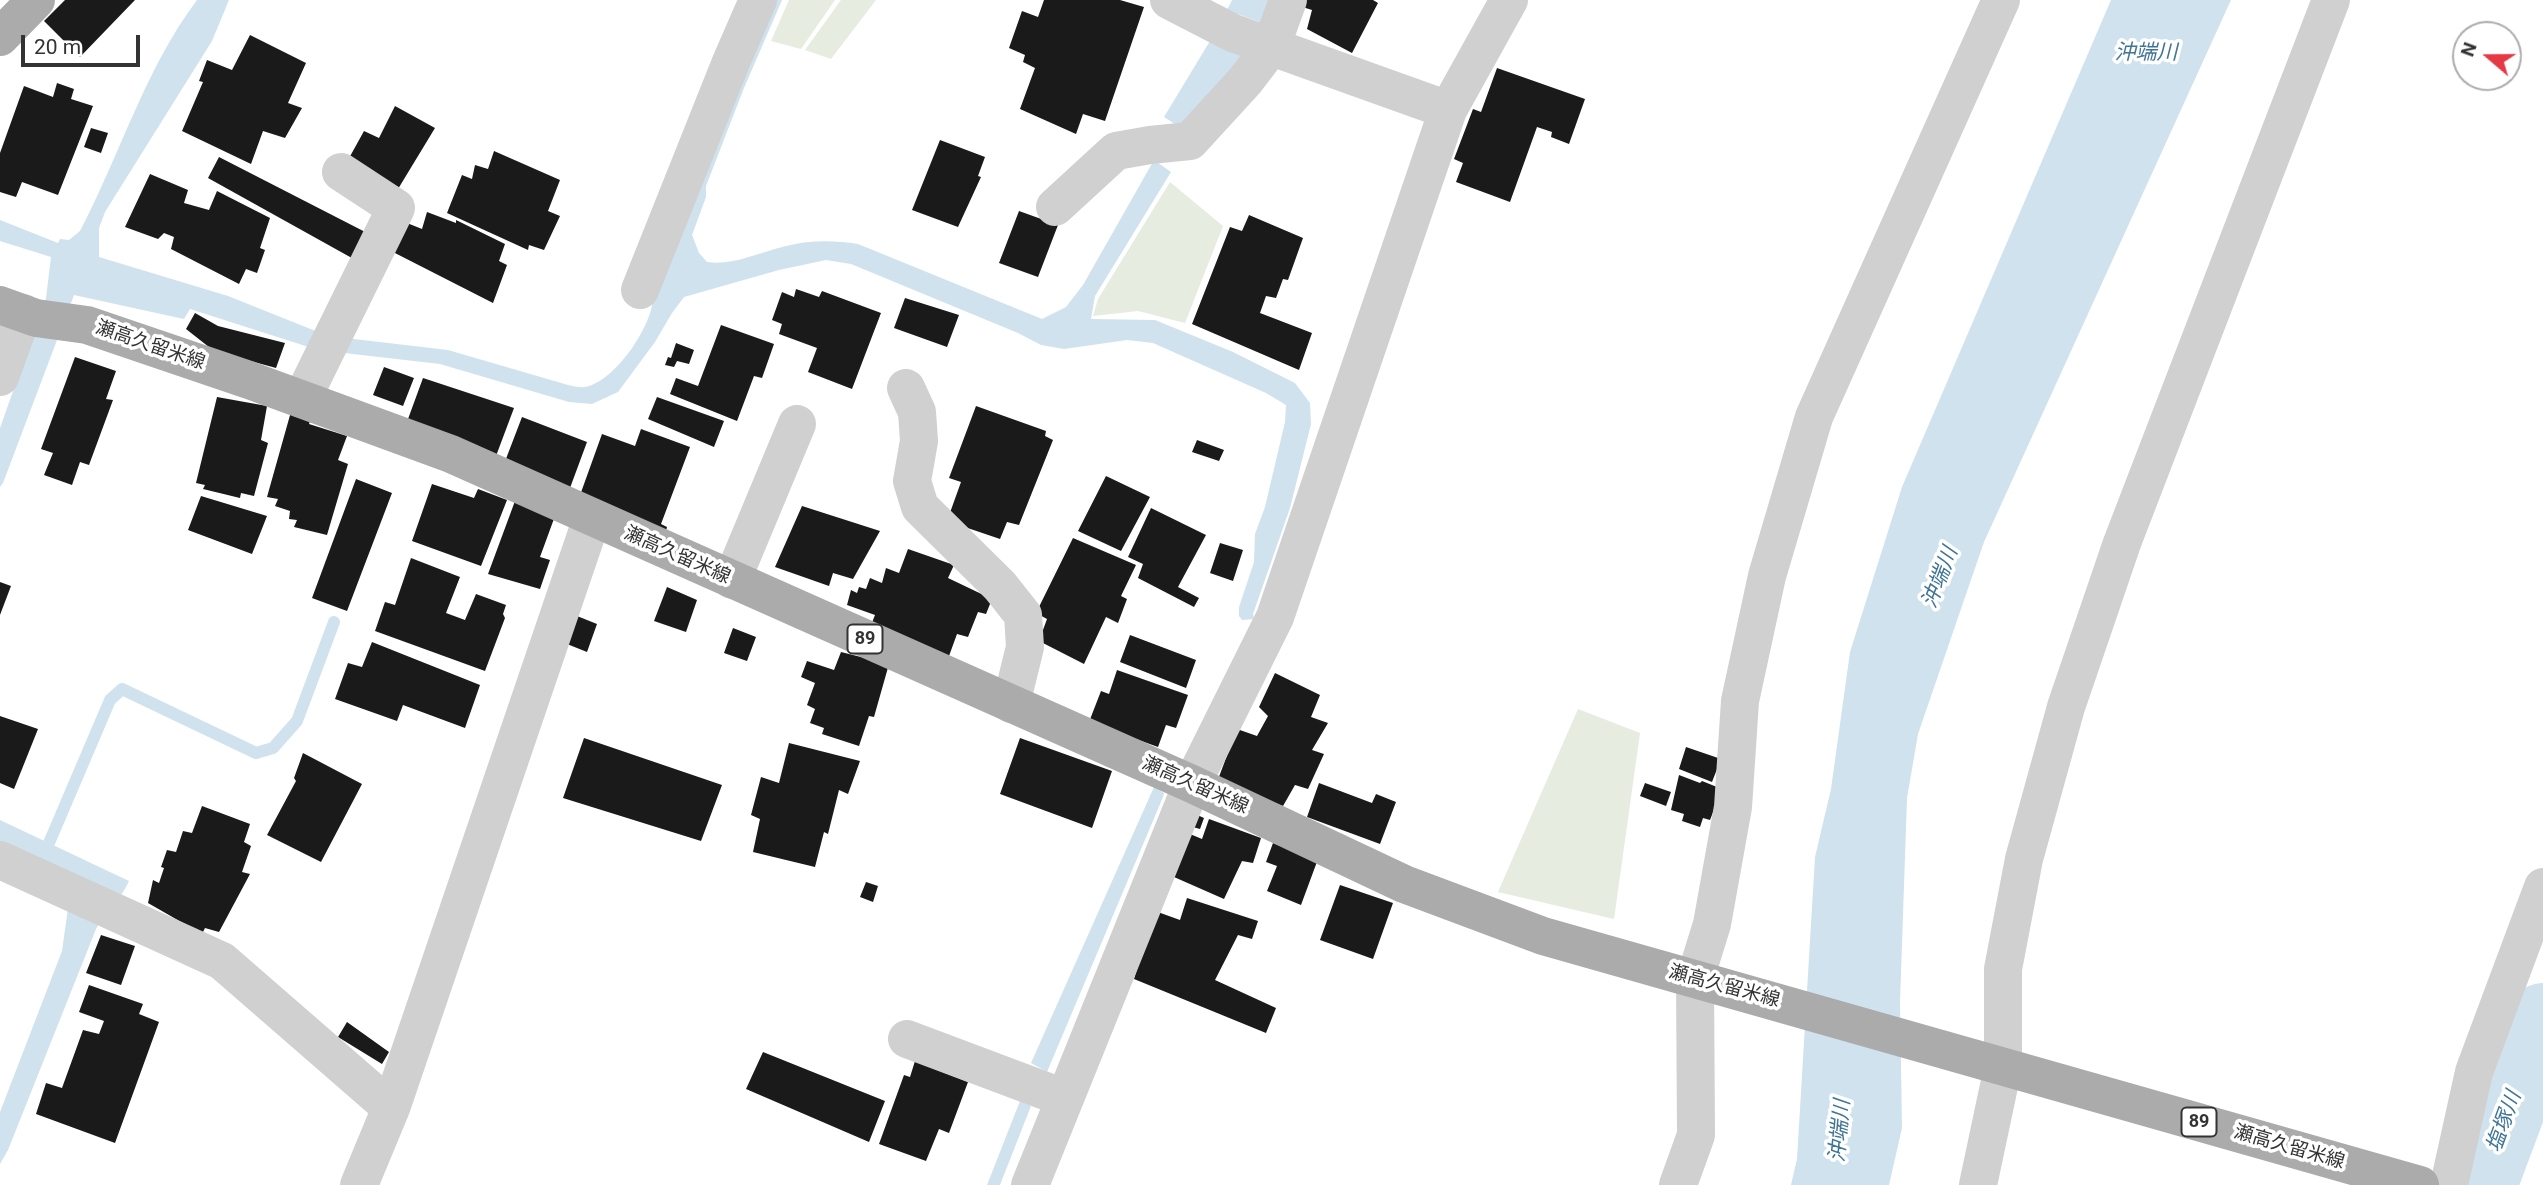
<!DOCTYPE html>
<meta charset="utf-8">
<style>
body{margin:0}
#map{position:relative;width:2543px;height:1185px;overflow:hidden;background:#fff;font-family:Roboto,sans-serif}
canvas{display:block}
.north{position:absolute;left:2452px;top:21px;width:70px;height:70px;box-sizing:border-box;background:#fff;border:2px solid #adadad;border-radius:50%;rotate:290deg;font-size:19px;font-weight:700;line-height:28px;text-align:center;color:#333}
.north::after{content:'';display:block;margin:auto;width:24px;height:32px;background:#e63946;clip-path:polygon(50% 0,100% 100%,50% 72%,0 100%)}
.scale{position:absolute;left:21px;top:35px;width:119px;height:32px;box-sizing:border-box;border:4px solid #333;border-top:0;padding-left:9px;font-size:21px;line-height:24px;white-space:nowrap;color:#333;-webkit-text-stroke:5px #fff;paint-order:stroke}
</style>
<div id="map">
<canvas width="2543" height="1185"></canvas>
<div class="north">N</div>
<div class="scale">20 m</div>
</div>
<script>
const ctx = document.querySelector('canvas').getContext('2d');
ctx.lineJoin = 'round';
function fillPath(path, color) { ctx.fillStyle = color; ctx.fill(path, 'evenodd'); }
function strokePath(path, color, width, dash) { ctx.strokeStyle = color; ctx.lineWidth = width; ctx.lineCap = dash ? 'butt' : 'round'; ctx.setLineDash(dash || []); ctx.stroke(path); }
function label(font, color, halo, rows, align = 'center') {
  ctx.font = font + ' Roboto,"Noto Sans JP",sans-serif'; ctx.lineWidth = 7; ctx.setLineDash([]); ctx.textBaseline = 'middle'; ctx.strokeStyle = halo; ctx.fillStyle = color; for (const [text, x, y, turn = 0] of rows) {
    ctx.save(); ctx.translate(x, y); ctx.rotate((+turn || 0) * Math.PI / 180); ctx.textAlign = isNaN(turn) ? turn : align; if (halo) ctx.strokeText(text, 0, 0); ctx.fillText(text, 0, 0); ctx.restore();
  }
}
fillPath(new Path2D(`
 M789 0H835L801 49 771 41Z
 M841 0H876L831 59 805 50Z
 M1170 182 1223 226 1185 323 1138 311 1093 316 1098 299Z
 M1578 709 1640 733 1614 919 1498 892Z`), '#e6ecdf');
fillPath(new Path2D(`
 M197 0H229L212 41 105 212 99 228V257L228 296 328 336 448 350 568 385C573 386 580 388 585 387 615 382 653 325 653 297L770 0H782L744 88 706 186V197L692 235 699 253 707 262C731 266 758 253 782 247 808 240 832 240 858 244L1042 319 1066 307 1083 285 1154 160 1171 172 1095 296 1091 319 1155 320 1233 352 1295 383 1310 403 1311 424 1290 508 1253 614 1254 619 1242 620 1239 616V607L1254 562 1255 534 1265 507 1285 422 1286 405 1266 393 1153 343 1127 340 1064 349 1041 345 1018 333 851 264 826 260 779 270 684 297 672 313 655 342 618 392 592 404 569 402 440 364 318 350 190 309 184 319 74 295 3 483 0 487V428L46 298 51 257 0 241V220L58 243 60 239 69 240 80 231C120 155 145 69 197 0Z
 M1232 0H1271L1262 23 1227 10Z
 M2111 0H2231L1984 542 1918 734 1907 798 1900 1002 1902 1128 1889 1185H1791L1797 1159 1815 857 1831 789 1850 652 1902 487Z
 M1210 41 1249 56 1184 130 1164 117Z
 M1154 787 1164 793 1163 797 1047 1072 1031 1063Z
 M0 820 129 881C121 900 105 911 96 929L8 1150 0 1164V1112L62 951 72 880 0 842Z
 M1020 1101 1031 1106 1000 1185H987Z`), '#cfe2ee');
strokePath(new Path2D(`
 M49 843 110 700 122 689 256 753 273 748 297 721 334 622`), '#cfe2ee', 12);
strokePath(new Path2D(`
 M2481 1185 2543 1019`), '#cfe2ee', 72);
fillPath(new Path2D(`
 M65 0H135L80 57 44 21Z
 M1044 0H1120L1144 7 1105 121 1083 114 1076 134 1020 109 1035 68 1023 62 1025 55 1009 48 1022 11 1038 17Z
 M1298 0H1373L1378 3 1352 53 1307 29 1312 10 1296 5Z
 M250 35 306 63 288 103 302 108 285 138 263 131 251 164 182 131 203 82 199 81 207 60 232 70Z
 M1497 68 1585 99 1569 144 1551 137 1552 132 1537 127 1510 202 1456 182 1463 163 1454 159 1473 109 1481 112Z
 M57 83 74 89 71 99 93 106 58 195 22 182 16 197 0 192V153L24 86 53 97Z
 M395 106 435 128 398 189 348 160 364 131 379 138Z
 M91 128 108 133 101 153 84 147Z
 M940 140 985 157 978 176 981 177 958 227 912 210Z
 M494 151 560 180 548 211 560 216 544 250 529 245 528 250 447 213 462 175 472 179 475 165 488 169Z
 M219 157 373 236 359 262 208 178Z
 M150 174 188 190 184 203 209 210 217 191 270 218 260 248 265 250 257 273 246 269 239 284 171 249 174 237 164 233 158 239 125 227Z
 M1019 211 1058 225 1038 277 999 263Z
 M427 212 456 223V220L505 244 499 261 507 265 493 303 391 251 402 221 422 229Z
 M1249 215 1303 238 1288 280 1283 279 1276 298 1266 296 1260 313 1312 333 1299 370 1192 324 1230 227 1242 231Z
 M796 289 819 297 822 291 881 313 852 389 808 372 817 348 779 334 782 324 772 320 782 292 794 297Z
 M905 298 959 315 947 347 894 328Z
 M195 313 218 326 285 343 276 368 214 351 186 329Z
 M721 325 774 344 762 378 754 376 737 421 670 394 676 378 698 386Z
 M676 343 694 350 689 364 677 361 674 367 665 365 668 357 671 358Z
 M75 357 116 371 106 399 113 400 89 465 80 462 72 485 44 475 53 453 41 449Z
 M384 367 414 378 403 406 373 395Z
 M423 378 514 408 496 456 408 419Z
 M217 397 267 406 261 440 268 443 254 496 241 493 240 498 203 489 205 485 196 483Z
 M657 397 724 421 714 447 648 419Z
 M976 406 1046 431 1045 436 1053 440 1019 525 1007 522 1000 539 947 521 961 482 949 478Z
 M292 408 312 415 309 424 347 436 338 460 348 464 327 535 294 527 297 520 289 519 290 511 275 506 278 499 267 497Z
 M522 417 587 442 570 488 504 464Z
 M641 429 690 447 661 524 667 527 666 531 579 498 602 434 635 446Z
 M1197 440 1224 450 1219 461 1192 452Z
 M1106 476 1150 497 1121 551 1078 531Z
 M356 479 392 493 347 611 312 598Z
 M432 484 474 498 478 489 507 500 481 566 412 541Z
 M201 496 267 516 252 554 188 530Z
 M515 501 555 516 540 557 550 560 540 589 488 574Z
 M802 506 880 531 853 579 833 573 829 586 775 567Z
 M1151 508 1206 535 1178 587 1199 598 1194 607 1138 578 1143 564 1128 557Z
 M1073 538 1136 565 1121 596 1127 599 1118 623 1106 617 1084 664 1039 641 1047 619 1036 613Z
 M1220 543 1243 550 1233 581 1210 573Z
 M908 549 954 565 948 578 992 599 986 614 978 612 968 637 957 634 949 656 871 625 875 615 847 605 851 590 857 593 859 587 866 589 870 578 882 583 886 568 899 573Z
 M411 558 460 577 446 613 465 620 476 594 506 605 503 614 505 618 485 671 375 631 385 602 395 605Z
 M0 582 11 586 0 615Z
 M667 587 697 600 686 632 654 621Z
 M577 616 597 624 587 652 567 644Z
 M733 628 756 637 747 661 724 653Z
 M1130 635 1196 660 1186 688 1120 662Z
 M372 642 480 685 465 728 403 705 397 721 335 699 348 663 362 667Z
 M841 652 889 664 874 717 869 716 859 746 822 734 824 728 810 723 815 709 807 705 815 683 801 677 807 661 834 670Z
 M1117 670 1188 695 1176 728 1166 725 1158 747 1089 722 1101 691 1109 694Z
 M1275 673 1320 695 1311 717 1328 723 1312 750 1324 754 1308 789 1295 785 1283 806 1217 782 1237 729 1257 736 1268 716 1259 707Z
 M0 716 38 729 14 789 0 783Z
 M584 738 722 785 701 841 563 798Z
 M1020 738 1112 771 1092 828 1000 794Z
 M789 743 860 761 848 794 839 790 828 834 824 832 815 867 753 852 760 819 751 815 761 777 779 783Z
 M1686 747 1721 759 1712 782 1679 769Z
 M303 753 362 784 321 862 267 835 296 781 294 778Z
 M1679 775 1700 783 1702 781 1722 789 1710 820 1703 818 1700 827 1682 821 1684 814 1671 810Z
 M1319 783 1372 803 1376 794 1396 802 1380 844 1307 817Z
 M1645 783 1671 792 1666 806 1640 796Z
 M202 806 250 824 244 842 251 846 242 872 250 874 219 932 205 928 202 934 148 903 153 880 159 883 164 868 161 867 167 850 176 852 183 831 192 833Z
 M1193 813 1204 818 1200 829 1189 826Z
 M1209 819 1261 838 1253 863 1242 861 1224 899 1174 877 1190 834 1202 839Z
 M1273 843 1318 859 1301 905 1267 891 1277 866 1266 862Z
 M866 882 878 886 873 902 860 897Z
 M1340 885 1393 903 1373 959 1320 940Z
 M1187 898 1258 921 1252 939 1238 935 1215 980 1276 1008 1266 1033 1134 979 1155 911 1180 920Z
 M101 935 135 946 121 985 86 973Z
 M89 985 143 1004 139 1014 159 1022 115 1143 36 1114 46 1083 62 1088 83 1030 99 1034 104 1021 79 1012Z
 M347 1022 389 1052 382 1064 338 1037Z
 M763 1052 885 1101 869 1142 746 1089Z
 M915 1061 968 1082 949 1133 939 1129 926 1161 879 1144 904 1075 910 1077Z`), '#1a1a1a');
strokePath(new Path2D(`
 M1169 0 1233 33 1448 110
 M1055 207 1116 151 1150 145 1190 141 1245 81 1271 47 1288 0
 M640 290 731 62 758 0
 M0 377 23 313
 M906 388 917 412 919 441 912 481 920 507 1000 586 1023 615 1025 647 1011 704
 M302 399 396 208 341 172
 M732 580 797 424
 M0 860 222 961 391 1108
 M907 1039 1064 1098
 M359 1185 391 1108 592 518
 M1030 1185 1192 784 1275 617 1448 110 1509 0
 M1678 1185 1696 1135 1695 979 1712 924 1733 807 1740 701 1767 576 1814 417 2001 0
 M1978 1185 2003 1067V969L2024 859 2066 707 2122 543 2331 0
 M2449 1185 2474 1072 2543 887`), '#d0d0d0', 38);
strokePath(new Path2D(`
 M0 37 36 0
 M0 305 36 318 87 325 249 380 451 454 1192 784 1404 884 1543 936 2420 1185`), '#ababab', 38);
for (const [x, y, w] of [
 [865,639,35],
 [2199,1122,35]
]) { const box = new Path2D(); box.roundRect(x - w / 2, y - 14.5, w, 29, 5); ctx.fillStyle = '#fff'; ctx.fill(box); strokePath(box, '#333', 2); }
label('bold 18px', '#333', null, [
 ["89",865,639],
 ["89",2199,1122]
]);
label('19px', '#333', '#fff', [
 ["瀬高久留米線",150,346,19],
 ["瀬高久留米線",677,556,24],
 ["瀬高久留米線",1195,786,24],
 ["瀬高久留米線",1724,987,15],
 ["瀬高久留米線",2289,1148,16]
]);
label('italic 21px', '#3f7597', '#fff', [
 ["沖端川",2146,54],
 ["沖端川",1941,578,-69],
 ["塩塚川",2505,1122,-70],
 ["沖端川",1841,1131,-85]
]);
</script>
